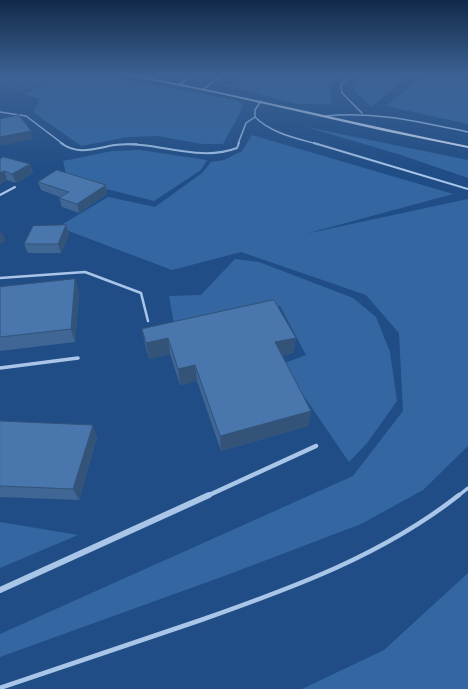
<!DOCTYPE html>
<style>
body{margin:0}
canvas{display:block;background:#204d85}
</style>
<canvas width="468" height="689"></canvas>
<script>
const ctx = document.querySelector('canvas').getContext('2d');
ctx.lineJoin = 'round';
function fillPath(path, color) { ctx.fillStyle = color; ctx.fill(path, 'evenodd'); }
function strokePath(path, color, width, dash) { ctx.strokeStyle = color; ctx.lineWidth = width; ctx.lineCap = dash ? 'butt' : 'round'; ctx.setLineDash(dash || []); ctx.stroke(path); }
fillPath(new Path2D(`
 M30 76H105L236 100 243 104 240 113 223 144H202L157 136 128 137 81 146 33 112 40 99 24 94 42 85 29 81 37 78Z
 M248 76H340L330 84 331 104H296L226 85Z
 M370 76H409L371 107 355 91 354 86 359 79Z
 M423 76H446L468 80V124L386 106Z
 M306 127 468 160V178L398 154Z
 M252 135 453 194 305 234 468 199V446L423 490 361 524 227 575 0 657V634L353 476 403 411 399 333 366 295 241 252 172 270 58 227 108 197 155 207 202 173 211 162 224 160 242 151Z
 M140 150 207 160 201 170 154 201 83 183 66 174 63 161 112 151Z
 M235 259 259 262 353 298 376 317 390 352 397 401 367 443 349 462 282 364 306 355 280 306 175 330 169 296 201 295Z
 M0 522 78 535 0 568Z
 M468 573V689H302L384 650Z`), '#3467a2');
strokePath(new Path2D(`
 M354 76 346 80 341 85 342 93 362 113
 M463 76 468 77
 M204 89 215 80 224 76
 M261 101 255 110V117C271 133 295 138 317 144
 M0 112 26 116 63 144
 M326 116C375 111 420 122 468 132
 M127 144H137
 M238 144 246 123 255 117`), '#a9c6e9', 1.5);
strokePath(new Path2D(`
 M61 143C78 156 96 148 115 145 156 140 197 163 237 148L239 143
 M314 143 468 189
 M0 195 15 187`), '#a9c6e9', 2);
strokePath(new Path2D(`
 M0 278 85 272 141 293 148 321`), '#a9c6e9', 2.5);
strokePath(new Path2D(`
 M0 368 78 358
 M458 496 468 488`), '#a9c6e9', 3.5);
strokePath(new Path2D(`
 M0 688C67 665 134 643 201 620 292 588 383 555 459 495`), '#a9c6e9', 4.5);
strokePath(new Path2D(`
 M180 85 190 76`), '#a9c6e9', 2);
strokePath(new Path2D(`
 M207 496 316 446`), '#a9c6e9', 4.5);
strokePath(new Path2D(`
 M0 590 209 495`), '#a9c6e9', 6);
fillPath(new Path2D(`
 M130 76H137C248 96 357 124 468 146V148L384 131 216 93Z`), '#d4e3f7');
fillPath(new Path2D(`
 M0 76 24 77 32 79 34 86 21 91 10 88 3 91 0 90Z
 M0 159 30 164 33 173 16 183 7 180 0 184Z
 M38 182 106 185 107 194 79 213 62 207 59 198 60 197 41 190Z
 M66 225 69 235 61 253H28L24 244Z
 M75 279 79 292 75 342 0 351V287Z
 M142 329 296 338 293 353 282 356 311 411 308 426 221 451 197 381 180 385 170 354 149 359 145 344Z
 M0 421 97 437 79 500 0 497Z`), '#3f6695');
fillPath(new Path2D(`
 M32 79 34 86 21 91 19 84Z
 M8 81 10 88 3 91 0 84Z
 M31 131 33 139 0 146V137Z
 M30 164 33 173 16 183 12 174Z
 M4 171 7 180 0 184V173Z
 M106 185 107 194 79 213 77 204Z
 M66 225 69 235 61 253 58 244Z
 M2 232 6 241 0 244V233Z
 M75 279 79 292 75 342 71 329Z
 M168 338 170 354 149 359 146 343Z
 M296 338 293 353 274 358 275 342Z
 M195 365 197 381 180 385 178 369Z
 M311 411 308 426 221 451 220 436Z
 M93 425 97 437 79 500 73 489Z`), '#335379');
const building = new Path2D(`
 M0 76H18L32 79 19 84 8 81 0 84Z
 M19 115 31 131 0 137V119Z
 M4 157 30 164 12 174 4 171 0 173V159Z
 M57 170 106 185 77 204 59 198 69 192 38 182Z
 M66 225 58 244H24L33 226Z
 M75 279 71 329 0 337V287Z
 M274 300 296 338 275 342 311 411 220 436 195 365 178 369 168 338 146 343 142 329Z
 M0 421 93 425 73 489 0 486Z`);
fillPath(building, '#4977ad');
strokePath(building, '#335379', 1);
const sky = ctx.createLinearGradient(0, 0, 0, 172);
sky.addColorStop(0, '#122a49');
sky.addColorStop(0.44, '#3c6294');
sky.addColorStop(1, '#3c629400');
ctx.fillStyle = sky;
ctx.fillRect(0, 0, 468, 172);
</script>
